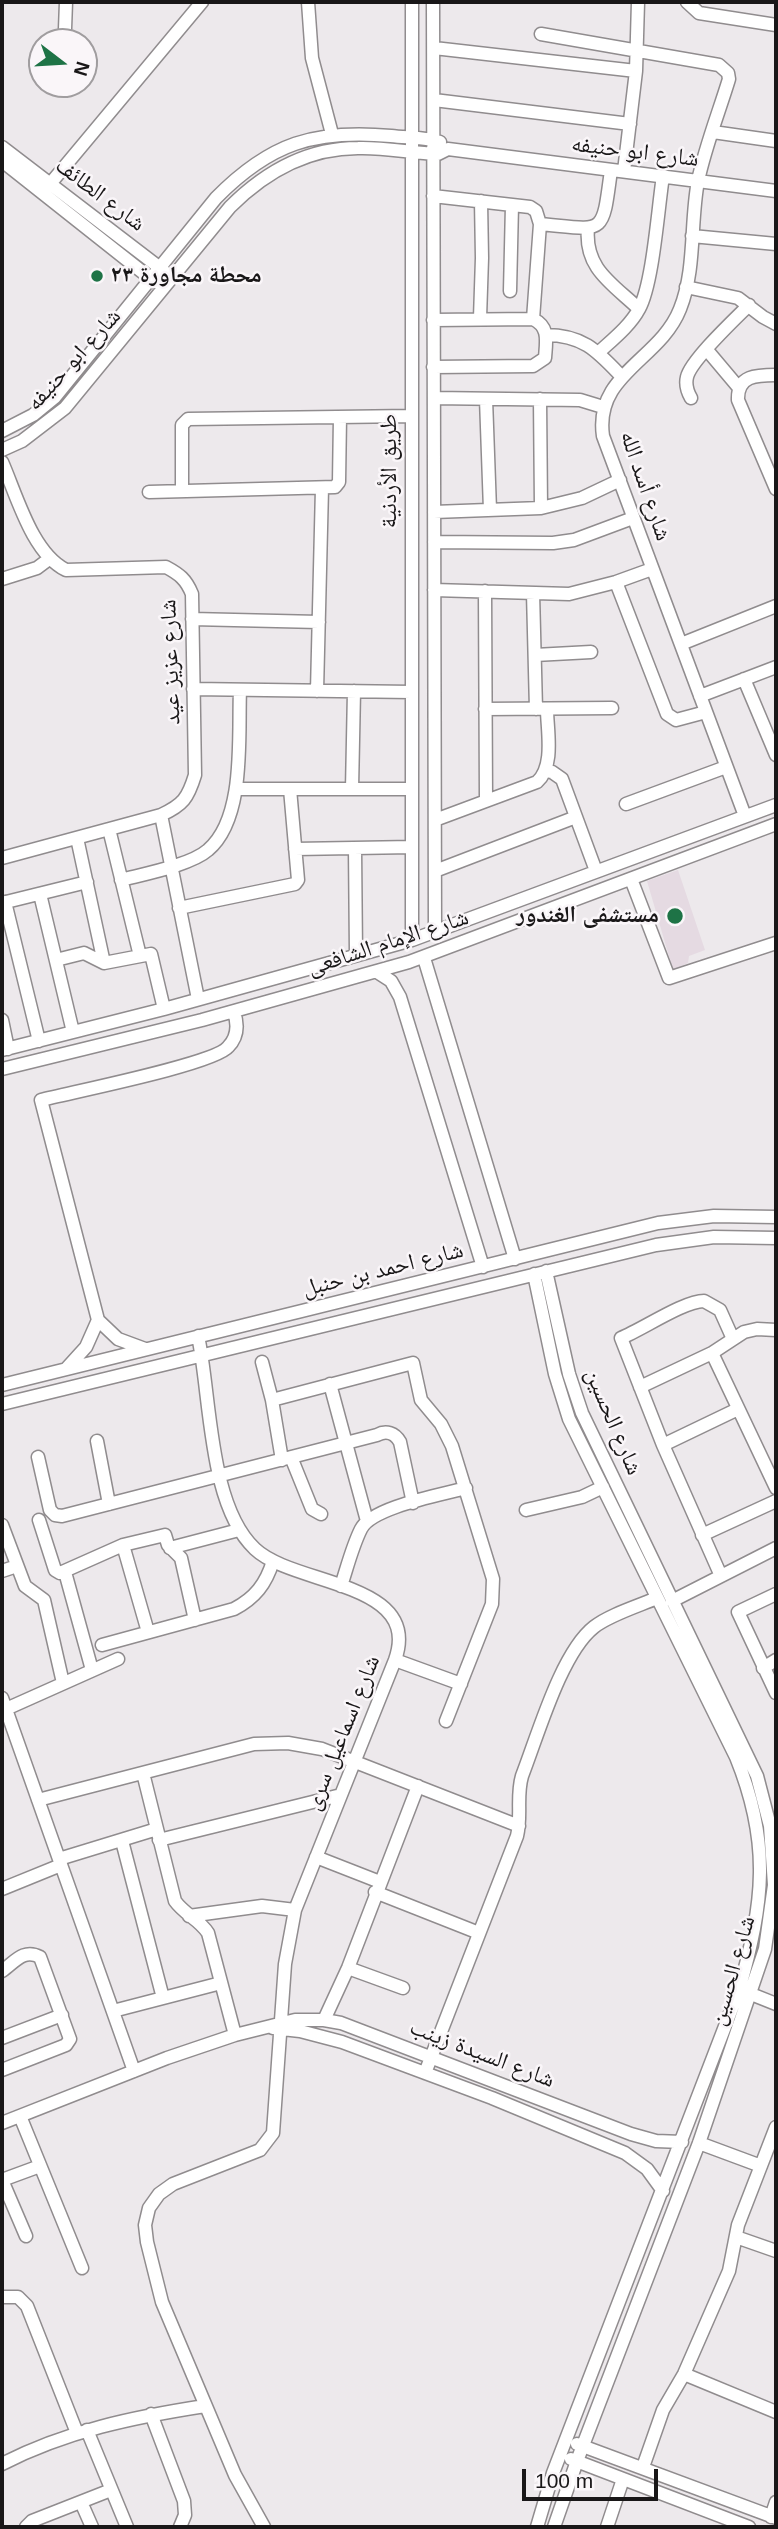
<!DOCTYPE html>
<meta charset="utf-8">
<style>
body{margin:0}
#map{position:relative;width:778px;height:2529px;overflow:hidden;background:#ede9ec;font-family:Arial,sans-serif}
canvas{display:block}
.frame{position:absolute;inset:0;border:4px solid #191718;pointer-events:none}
.north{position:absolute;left:28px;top:28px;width:70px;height:70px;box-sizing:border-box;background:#faf6f9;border:2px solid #a09d9f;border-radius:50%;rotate:107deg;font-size:19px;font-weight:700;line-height:28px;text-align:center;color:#191718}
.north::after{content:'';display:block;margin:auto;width:24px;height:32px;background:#1e7346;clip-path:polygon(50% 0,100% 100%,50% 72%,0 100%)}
.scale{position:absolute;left:522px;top:2469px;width:136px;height:32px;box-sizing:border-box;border:4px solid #191718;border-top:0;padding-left:9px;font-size:21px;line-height:24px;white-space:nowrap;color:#191718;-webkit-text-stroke:5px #faf6f9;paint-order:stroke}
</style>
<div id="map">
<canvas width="778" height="2529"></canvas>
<div class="frame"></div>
<div class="north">N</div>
<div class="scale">100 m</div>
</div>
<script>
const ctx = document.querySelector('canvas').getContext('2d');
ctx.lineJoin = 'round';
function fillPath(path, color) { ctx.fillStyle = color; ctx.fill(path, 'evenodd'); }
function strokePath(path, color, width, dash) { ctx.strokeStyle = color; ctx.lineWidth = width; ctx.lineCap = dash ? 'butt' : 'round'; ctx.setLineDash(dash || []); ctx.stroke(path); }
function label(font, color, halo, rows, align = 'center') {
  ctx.font = font + ' Arial,"Noto Naskh Arabic",sans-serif'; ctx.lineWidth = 5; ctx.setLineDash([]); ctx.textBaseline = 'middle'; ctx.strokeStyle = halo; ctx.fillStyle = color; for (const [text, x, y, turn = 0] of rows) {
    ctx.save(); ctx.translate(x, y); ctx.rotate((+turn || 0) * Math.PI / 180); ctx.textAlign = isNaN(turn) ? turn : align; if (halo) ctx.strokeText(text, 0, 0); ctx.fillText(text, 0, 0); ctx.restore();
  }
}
fillPath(new Path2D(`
 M678 870 705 950 689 956 688 963 673 970 647 881Z`), '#e5dae2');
const minor = new Path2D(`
 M308 2 312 58 332 134
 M433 2 435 932
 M687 2 699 13 776 25
 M65 29 66 2
 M541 34 719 65 728 73 729 79C719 112 705 147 698 181 690 223 696 269 680 309 660 360 594 374 603 436L745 816
 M434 48 636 71
 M434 100 630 124
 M713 132 776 141
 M2 147 164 271
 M2 161 155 282
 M624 171 636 71 638 2
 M50 184 202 2
 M433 196 530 207 536 211 540 224 533 319
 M540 224C606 230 602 237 611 170
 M588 228C584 269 613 284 639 309
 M692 236 776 244
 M686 287 738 298 763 317 776 324
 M510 291 512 205
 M480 318 482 258 481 201
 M433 320 533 319C550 327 546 342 545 358L533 366 433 367
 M546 335C584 335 598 352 622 377
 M707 350 739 388
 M598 353C612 340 630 326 639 309 653 284 658 208 663 176
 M776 375C757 375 737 375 738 400L776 489
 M434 398 580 400 603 407
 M691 398C687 391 685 385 687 377 691 360 735 319 749 305
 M486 399 490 510
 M540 399 541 508
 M2 431 33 415 55 397 216 198C270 143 315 129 391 136 407 138 425 137 440 142
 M2 450 22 441 65 408 230 207C265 172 307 148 358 148 384 147 411 153 438 154L448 149 776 191
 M2 462C17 496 32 553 66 570L166 567C179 574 186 579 192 594L195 775C188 798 183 805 161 815L2 858
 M182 491V425L188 419 411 416
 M149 492 335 487 339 482 340 417
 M434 512 541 508 582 498 620 480
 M434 542 553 543 574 540 633 518
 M2 579 37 568 49 559
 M616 582 667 714 676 720 706 712
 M434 590 569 594 616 582 652 569
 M485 591 486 801
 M533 593 536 709
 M192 619 319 622
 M681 644 776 606
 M535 655 591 652
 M744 679 776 755
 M193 689 412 692
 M317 691 322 488
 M700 696 776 667
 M485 709 612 708
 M546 771 552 772 562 779 596 871
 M236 789H412
 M352 789 354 691
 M626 804 726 767
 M161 815 198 999
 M435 820 537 782C555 766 547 730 547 709
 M109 829 140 956
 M77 838 104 963
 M355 848 356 955
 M295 849 412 847
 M435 871 576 817
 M631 879 669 978 776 943
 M121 880C144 874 191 865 208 850 246 818 238 735 240 690
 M40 894 73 1032
 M5 902 39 1041
 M2 903 87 882
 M179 908 295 884 298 880 290 789
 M412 940V2
 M424 958 515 1259
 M56 960 84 953 104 963 151 954 164 1009
 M377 972 391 981 400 997 483 1267
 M2 1020 8 1049
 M2 1050 164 1009 412 940 776 805
 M2 1069 202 1020 409 962 776 824
 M546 1271 569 1374 582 1413 757 1776 770 1826 774 1885 765 1949 699 2143 577 2461 554 2527
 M534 1274 555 1374 569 1419 736 1757C771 1843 764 1902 739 1990L553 2473 537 2527
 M198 1336C211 1396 208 1505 255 1549 294 1586 423 1581 395 1660L295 1910 285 1964 273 2133 260 2150 173 2184 159 2194 149 2208 145 2225 147 2242 162 2302 235 2475 264 2527
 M145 1349 118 1339 98 1320 41 1100C72 1092 214 1064 228 1047 238 1037 238 1024 234 1012
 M712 1353 776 1488
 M262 1362 272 1400 282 1460
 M66 1369 86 1347 98 1320
 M330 1384 367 1521
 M2 1385 658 1223 714 1216 776 1217
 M640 1387 712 1353 744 1332 757 1329 776 1330
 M272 1400 413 1363 421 1400 441 1424 452 1446 493 1579 492 1604 446 1721
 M2 1404 656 1245 714 1237 776 1238
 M97 1441 109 1504
 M663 1445 738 1409
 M38 1457 50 1510 55 1515 62 1516 377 1435C386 1430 395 1433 400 1442L413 1503
 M291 1457 312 1509 321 1514
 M526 1510 582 1497 603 1487
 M39 1520 55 1570 60 1573 123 1545 165 1535 168 1545 181 1558 195 1620
 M2 1525 25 1586 44 1600 63 1683
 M702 1535 776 1501
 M123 1545 148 1632
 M170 1548 239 1530
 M2 1571 17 1566
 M65 1572 92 1670
 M721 1576 663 1445 621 1338C643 1329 684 1301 704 1301L720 1310 733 1339
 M341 1586C347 1568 352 1547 361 1529 372 1507 441 1495 466 1488
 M776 1594 738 1612 776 1693
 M672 1601 776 1548
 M102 1645 234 1609C255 1598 266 1584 273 1561
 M395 1660 461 1684
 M763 1668 776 1660
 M2 1698 134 2071
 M6 1709 118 1659
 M143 1773 175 1901C185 1915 199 1919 208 1933L235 2035
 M38 1800 254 1744 288 1743 322 1749 519 1826
 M159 1840 341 1795
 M122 1841 163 1998
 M316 1857 380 1882
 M59 1859 157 1829
 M2 1889 61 1865
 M375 1892 479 1933
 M189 1916 262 1906 295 1910
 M348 1968 403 1988
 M2 1971C14 1963 23 1948 40 1957L70 2039 66 2045 2 2070
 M746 1992 776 2004
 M113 2011 221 1983
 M324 2020 348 1968 418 1786
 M273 2028 300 2031 342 2042 492 2098 625 2153 647 2169 663 2191
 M2 2038 62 2015
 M425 2073 517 1836C522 1816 516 1796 522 1776 538 1735 561 1653 594 1627 609 1615 638 1606 657 1598
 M20 2116 82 2268
 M2 2123 167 2058 235 2035 295 2020H324L341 2023 631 2134 656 2141 682 2142
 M699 2143 761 2166
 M2 2180 26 2236
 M2 2180 40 2166
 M736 2237 776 2251
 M2 2297H18L27 2306 77 2433
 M684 2374 776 2412
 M151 2414 184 2501 185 2515 180 2527
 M87 2430 127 2527
 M577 2444 776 2518
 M571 2459 749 2527
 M2 2464C66 2431 134 2417 205 2406
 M643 2467 663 2410 684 2374 729 2271 738 2225 776 2127
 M81 2502 92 2527
 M771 2517 776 2502
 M26 2527 32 2521 111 2490
 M607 2527 623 2479`);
strokePath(minor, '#908c8e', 15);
strokePath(minor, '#fff', 12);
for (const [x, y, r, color] of [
 [97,276,7,"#1e7346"],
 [675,916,9,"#1e7346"]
]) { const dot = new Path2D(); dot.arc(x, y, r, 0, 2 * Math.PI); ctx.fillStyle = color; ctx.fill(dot); strokePath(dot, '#faf6f9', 2.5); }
label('23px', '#191718', '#faf6f9', [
 ["شارع ابو حنيفه",635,152,7],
 ["شارع الطائف",100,195,37],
 ["شارع ابو حنيفه",74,360,-48],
 ["طريق الأردنية",390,471,-90],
 ["شارع أسد الله",645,486,71],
 ["شارع عزيز عيد",171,662,-92],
 ["شارع الإمام الشافعى",388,943,-18],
 ["شارع احمد بن حنبل",383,1270,-14],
 ["شارع الحسين",613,1422,67],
 ["شارع اسماعيل سرى",343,1733,-68],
 ["شارع الحسين",733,1971,-74],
 ["شارع السيدة زينب",482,2054,21]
]);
label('bold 23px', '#191718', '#faf6f9', [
 ["محطة مجاورة ٢٣",111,276],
 ["مستشفى الغندور",659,916,"right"]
], 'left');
</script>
